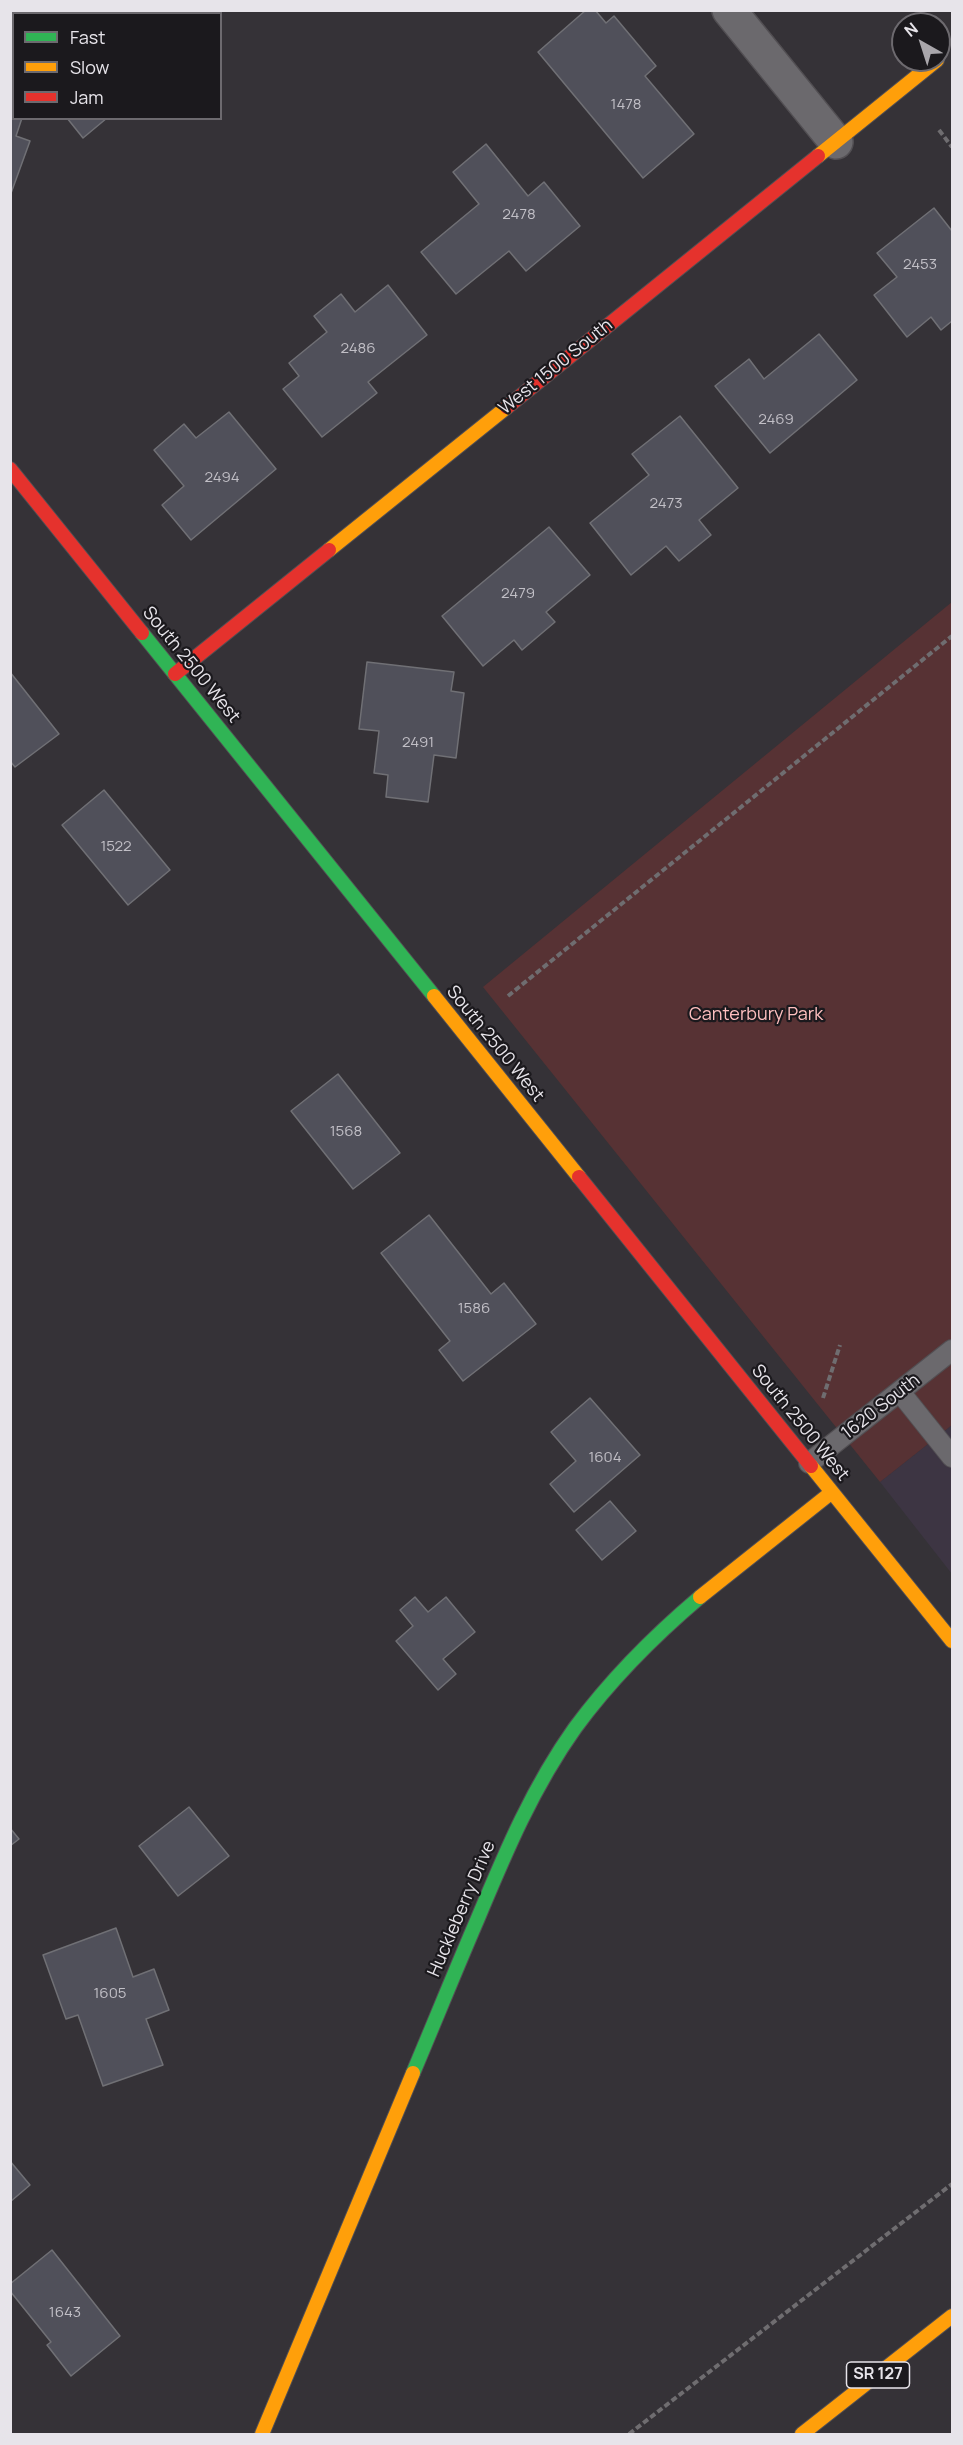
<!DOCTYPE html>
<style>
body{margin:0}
#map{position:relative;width:963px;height:2445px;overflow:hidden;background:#353237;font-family:Manrope,sans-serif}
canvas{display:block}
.frame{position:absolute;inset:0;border:12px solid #e7e4ea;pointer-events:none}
.legend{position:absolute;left:12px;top:12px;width:210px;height:108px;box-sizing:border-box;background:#1b191d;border:2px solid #6d6a6f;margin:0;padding:8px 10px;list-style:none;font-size:18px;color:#e7e4ea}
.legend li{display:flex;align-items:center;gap:12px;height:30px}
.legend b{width:30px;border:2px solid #6d6a6f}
.north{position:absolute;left:891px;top:12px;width:60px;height:60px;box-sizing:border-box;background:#1b191d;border:2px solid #6d6a6f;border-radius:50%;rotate:321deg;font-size:16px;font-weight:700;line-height:24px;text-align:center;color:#e7e4ea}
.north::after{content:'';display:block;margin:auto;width:21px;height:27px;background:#a9a6ab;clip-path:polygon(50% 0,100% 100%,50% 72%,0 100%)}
</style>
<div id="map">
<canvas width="963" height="2445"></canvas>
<div class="frame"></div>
<ul class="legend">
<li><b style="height:8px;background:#30b455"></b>Fast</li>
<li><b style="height:8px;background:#ff9f0a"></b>Slow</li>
<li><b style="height:8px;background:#e5322d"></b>Jam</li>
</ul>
<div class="north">N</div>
</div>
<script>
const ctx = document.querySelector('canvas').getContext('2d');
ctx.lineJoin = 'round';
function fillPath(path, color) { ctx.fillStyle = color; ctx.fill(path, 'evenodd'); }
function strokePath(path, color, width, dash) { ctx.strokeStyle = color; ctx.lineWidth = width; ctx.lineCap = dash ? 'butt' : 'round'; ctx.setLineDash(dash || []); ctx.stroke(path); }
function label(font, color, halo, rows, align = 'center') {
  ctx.font = font + ' Manrope,sans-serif'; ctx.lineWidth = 4.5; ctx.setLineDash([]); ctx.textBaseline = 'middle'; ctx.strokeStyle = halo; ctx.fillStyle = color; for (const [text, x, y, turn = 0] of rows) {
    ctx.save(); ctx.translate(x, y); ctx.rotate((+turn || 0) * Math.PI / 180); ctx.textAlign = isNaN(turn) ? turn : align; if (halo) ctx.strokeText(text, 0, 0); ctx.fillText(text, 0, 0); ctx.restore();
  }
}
fillPath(new Path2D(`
 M952 1425V1574L880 1482Z`), '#3d3543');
fillPath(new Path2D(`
 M952 602V1425L880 1482 483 987Z`), '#573234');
const building = new Path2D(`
 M110 10H172L174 14H107Z
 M586 10H595L606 23 614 16 656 66 645 76 694 134 643 178 538 52Z
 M10 113 14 114V118H22L16 136 30 141 10 196Z
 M67 118H107L83 138Z
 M486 144 528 196 544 182 580 226 526 271 509 251 456 294 421 252 479 204 453 172Z
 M934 208 952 231V321L941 330 931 317 907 337 874 295 897 277 877 253Z
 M388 285 427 335 368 382 377 393 322 437 283 389 299 376 289 363 327 332 314 316 341 294 355 312Z
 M819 334 857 380 770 453 715 386 749 359 764 379Z
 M229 412 276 469 191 540 162 505 184 486 154 450 184 424 196 438Z
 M680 416 738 488 699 520 711 535 679 561 666 546 631 575 590 523 649 475 632 454Z
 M549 527 590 575 546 612 555 622 522 650 514 640 483 666 442 616Z
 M367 662 454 672 451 691 464 693 456 758 434 755 428 802 386 797 388 775 374 773 379 731 359 729Z
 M10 672 59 734 15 767 10 761Z
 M104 790 170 870 128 905 62 825Z
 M338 1074 400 1153 353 1189 291 1111Z
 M429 1215 491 1294 504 1283 536 1324 463 1381 439 1350 450 1341 381 1253Z
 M590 1398 640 1455 574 1512 550 1484 576 1461 551 1432Z
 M610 1501 636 1531 602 1560 576 1530Z
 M415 1597 428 1612 446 1597 475 1632 443 1659 456 1674 438 1690 396 1641 413 1626 400 1610Z
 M189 1807 229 1856 178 1896 139 1846Z
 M10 1828 19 1839 10 1846Z
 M116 1928 133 1977 154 1969 169 2010 146 2019 163 2065 103 2086 78 2015 66 2019 43 1955Z
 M10 2161 30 2185 10 2202Z
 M52 2250 120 2336 71 2376 47 2345 51 2342 10 2291V2284Z`);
fillPath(building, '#50505a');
strokePath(building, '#707075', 1.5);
const lane = new Path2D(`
 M900 1392 952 1457
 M809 1463 952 1350`);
const street = new Path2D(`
 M729 10 836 142`);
const fast = new Path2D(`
 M142 633 434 996
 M413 2073C435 2021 456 1969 478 1918 506 1851 533 1787 575 1728 611 1679 654 1636 700 1597`);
const slow = new Path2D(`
 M818 156 937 60
 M329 550 507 407
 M434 996 579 1177
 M811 1466 952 1641
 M700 1597 832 1492
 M262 2434 413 2073
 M802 2434 952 2316`);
const jam = new Path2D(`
 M507 407 818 156
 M10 469 142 633
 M175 674 329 550
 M579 1177 811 1466`);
strokePath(lane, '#524f53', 22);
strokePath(street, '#524f53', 36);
strokePath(fast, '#524f53', 16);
strokePath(slow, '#524f53', 16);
strokePath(jam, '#524f53', 16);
strokePath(new Path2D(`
 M939 130 952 147
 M508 996 952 636
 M823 1398 840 1345
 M629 2434 952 2184`), '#6f6d70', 4, [6, 3]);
strokePath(lane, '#6b696d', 20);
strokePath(street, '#6b696d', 33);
strokePath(fast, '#30b455', 14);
strokePath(slow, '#ff9f0a', 14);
strokePath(jam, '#e5322d', 14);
label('15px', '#c1bfc6', null, [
 ["1478",626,105],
 ["2478",519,215],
 ["2453",920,265],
 ["2486",358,349],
 ["2469",776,420],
 ["2494",222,478],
 ["2473",666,504],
 ["2479",518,594],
 ["2491",418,743],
 ["1522",116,847],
 ["1568",346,1132],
 ["1586",474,1309],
 ["1604",605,1458],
 ["1605",110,1994],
 ["1643",65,2313]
]);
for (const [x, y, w] of [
 [878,2375,63]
]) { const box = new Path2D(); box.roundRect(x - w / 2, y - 13, w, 26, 4.5); ctx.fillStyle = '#1b191d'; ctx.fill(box); strokePath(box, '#e7e4ea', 1.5); }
label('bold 16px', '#e7e4ea', null, [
 ["SR 127",878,2375]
]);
label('18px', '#e7e4ea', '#1b191d', [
 ["West 1500 South",556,367,-39],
 ["South 2500 West",191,665,51],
 ["South 2500 West",495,1044,51],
 ["1620 South",881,1407,-38],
 ["South 2500 West",800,1423,51],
 ["Huckleberry Drive",462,1909,-67]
]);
label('18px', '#febfbf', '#1b191d', [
 ["Canterbury Park",756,1015]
]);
</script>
